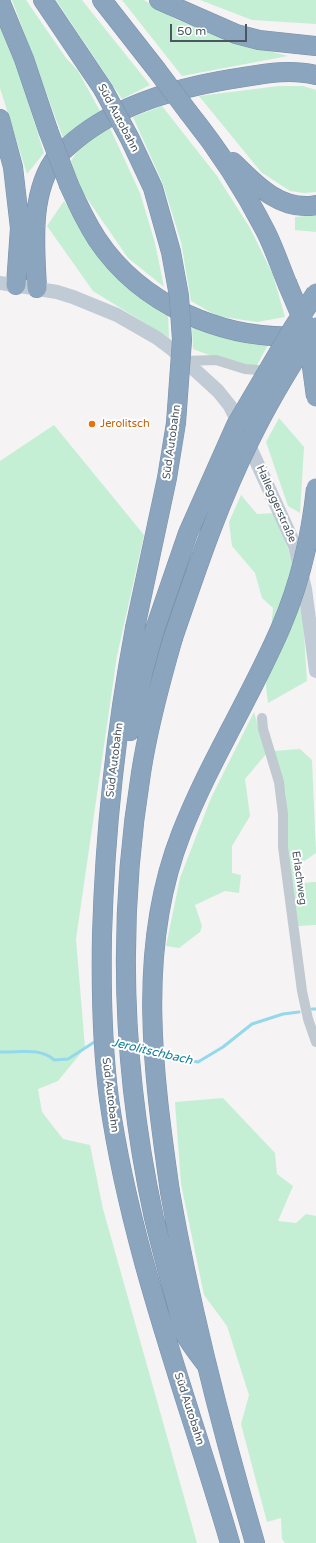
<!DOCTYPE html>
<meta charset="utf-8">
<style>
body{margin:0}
#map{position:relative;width:316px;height:1543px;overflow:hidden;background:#f5f3f3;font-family:"Varela Round",sans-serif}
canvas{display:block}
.scale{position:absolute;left:170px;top:24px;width:77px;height:18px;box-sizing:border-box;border:2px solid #4a5660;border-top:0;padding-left:5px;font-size:12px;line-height:14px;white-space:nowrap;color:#4a5660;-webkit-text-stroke:3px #fff;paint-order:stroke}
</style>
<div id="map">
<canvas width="316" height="1543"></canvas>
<div class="scale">50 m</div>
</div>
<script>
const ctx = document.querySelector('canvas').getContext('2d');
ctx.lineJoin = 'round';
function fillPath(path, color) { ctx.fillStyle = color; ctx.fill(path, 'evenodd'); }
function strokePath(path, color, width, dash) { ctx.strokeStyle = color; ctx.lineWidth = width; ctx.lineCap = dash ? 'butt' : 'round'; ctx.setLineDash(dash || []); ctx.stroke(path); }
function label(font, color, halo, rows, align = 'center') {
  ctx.font = font + ' "Varela Round",sans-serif'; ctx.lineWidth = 4; ctx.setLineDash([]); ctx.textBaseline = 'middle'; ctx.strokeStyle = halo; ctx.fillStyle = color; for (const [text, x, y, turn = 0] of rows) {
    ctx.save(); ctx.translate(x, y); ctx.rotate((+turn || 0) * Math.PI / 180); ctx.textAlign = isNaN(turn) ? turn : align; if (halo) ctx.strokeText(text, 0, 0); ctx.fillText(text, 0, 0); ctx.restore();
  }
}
fillPath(new Path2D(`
 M12 0H26L66 58 78 71 100 111 81 123 63 138Z
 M56 0H82L150 85 122 99Z
 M122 0H144L175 19 235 42 288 56 182 76Z
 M200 0H316V24L252 20Z
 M0 25 15 60 44 153 27 174 0 88Z
 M279 86H303L316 90V192L304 193 290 191 261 172 199 96Z
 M162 106 217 176 250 228 273 275 285 317 257 322 217 316 191 301 181 242 163 184 133 117Z
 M109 126 140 193 155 243 164 287 128 258 77 184 71 161 84 141Z
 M64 201 102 260 129 285 168 313 169 338 93 291 47 226Z
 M316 215V232L295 230V217Z
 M192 324 269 343 256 367 222 360 193 349Z
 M279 418 304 447 300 513 288 506 266 442Z
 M54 425 144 535 117 656 76 939 85 1048 58 1081 38 1089 42 1112 63 1139 90 1145 103 1209 197 1543H0V461Z
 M241 495 257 514 276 513 290 555 302 604 307 681 268 703 266 686 273 608 262 598 255 573 232 546 229 522Z
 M254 712 266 754 245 779 250 816 232 846V873L241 875 239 893 225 891 195 905 202 926 200 932 179 948 166 946 180 878 211 798Z
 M300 749 312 760 316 853 297 866 300 883 316 882V925L298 926 288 863 286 793 273 751Z
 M223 1098 275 1153 277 1174 293 1186 278 1221 296 1223 306 1214 316 1216V1543H285L282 1539 281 1518 267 1522 241 1424 249 1395 227 1326 204 1295 181 1184 175 1102Z`), '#c4efd4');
strokePath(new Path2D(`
 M312 1009H316
 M109 1041 123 1045
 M136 1050 148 1053
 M0 1052C17 1053 41 1047 54 1060L68 1059 96 1041
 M161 1055 198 1062 223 1047 252 1024 283 1014 299 1012`), '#93d9eb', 3);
const motorway = new Path2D(`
 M43 0 103 89
 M102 0 156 69
 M159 0 236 34 259 40 316 46
 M0 1 24 59 48 130
 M189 113C218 149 245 191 266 232 274 248 280 266 287 283
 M0 119 13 167 20 228 16 285
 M233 162C255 184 281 212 316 205
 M69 185C77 203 86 222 97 239 141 305 224 341 302 336
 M37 288C35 246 29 192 57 156 62 151 68 147 73 142 120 102 184 86 244 77 268 73 292 69 316 75
 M135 628C116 729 105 832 102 935 101 990 102 1045 109 1099 131 1252 187 1396 230 1543
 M173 638C160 683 148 727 141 773 117 921 122 1071 154 1218 161 1246 168 1274 176 1301 179 1312 181 1324 185 1334 190 1344 199 1355 206 1364
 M130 731 144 668 154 632
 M170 1192C191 1311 221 1427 255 1543`);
strokePath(motorway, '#7790ab', 20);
strokePath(new Path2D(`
 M184 361 216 360 245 369 270 371
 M262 718 263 729 279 782 283 814V847L302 991 308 1019 316 1042`), '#c1cad1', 10);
strokePath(new Path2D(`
 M0 283 57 292 73 297 117 315 157 338 173 350 218 391 230 406 243 432 295 546 305 589 316 671`), '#c1cbd5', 14);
strokePath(motorway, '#8ca5bf', 19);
const motorwayBridge = new Path2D(`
 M156 69 189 113
 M103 89 130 139 153 188 171 252 179 296 182 340 176 423 167 478 135 628
 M48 130 69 185
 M287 283 307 330 316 397
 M154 632 188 533 236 425 293 328 316 293
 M173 638C196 571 218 504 250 440 269 401 292 363 316 327
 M170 1192C153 1072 136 949 181 834 209 762 251 697 281 627 300 583 311 536 316 488`);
strokePath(motorwayBridge, '#7790ab', 20, []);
strokePath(motorwayBridge, '#8ca5bf', 19);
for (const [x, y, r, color] of [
 [92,424,4,"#e8710a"]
]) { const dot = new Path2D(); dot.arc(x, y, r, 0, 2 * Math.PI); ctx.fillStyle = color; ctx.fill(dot); strokePath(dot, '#fff', 1.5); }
label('11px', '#4a5660', '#fff', [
 ["Süd Autobahn",118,118,62],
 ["Süd Autobahn",172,442,-82],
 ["Halleggerstraße",276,504,66],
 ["Süd Autobahn",115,760,-83],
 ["Erlachweg",299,878,82],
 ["Süd Autobahn",110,1095,83],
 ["Süd Autobahn",189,1409,72]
]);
label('11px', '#c56008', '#fff', [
 ["Jerolitsch",100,424]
], 'left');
label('italic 12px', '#11819c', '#fff', [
 ["Jerolitschbach",152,1052,13]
]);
</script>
